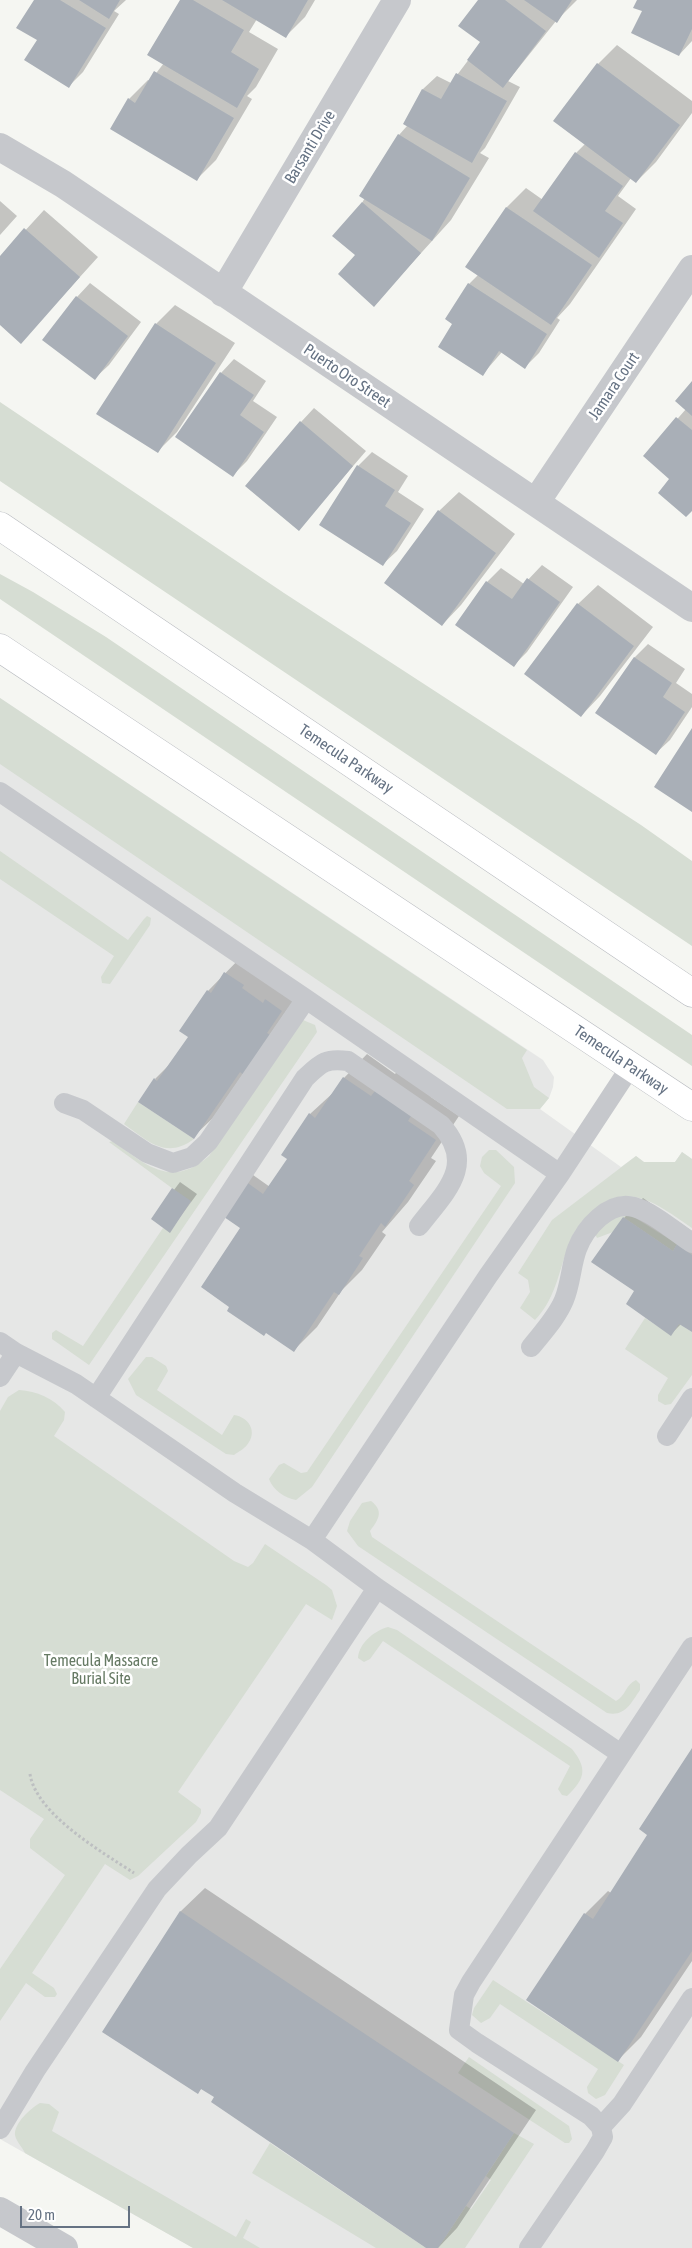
<!DOCTYPE html>
<style>
body{margin:0}
#map{position:relative;width:692px;height:2248px;overflow:hidden;background:#f5f6f2;font-family:"Asap Condensed",sans-serif}
canvas{display:block}
.scale{position:absolute;left:20px;top:2206px;width:110px;height:22px;box-sizing:border-box;border:2px solid #657283;border-top:0;padding-left:6px;font-size:15px;line-height:18px;white-space:nowrap;color:#657283;-webkit-text-stroke:4px #fff;paint-order:stroke}
</style>
<div id="map">
<canvas width="692" height="2248"></canvas>
<div class="scale">20 m</div>
</div>
<script>
const ctx = document.querySelector('canvas').getContext('2d');
ctx.lineJoin = 'round';
function fillPath(path, color) { ctx.fillStyle = color; ctx.fill(path, 'evenodd'); }
function strokePath(path, color, width, dash) { ctx.strokeStyle = color; ctx.lineWidth = width; ctx.lineCap = dash ? 'butt' : 'round'; ctx.setLineDash(dash || []); ctx.stroke(path); }
function label(font, color, halo, rows, align = 'center') {
  ctx.font = font + ' "Asap Condensed",sans-serif'; ctx.lineWidth = 5; ctx.setLineDash([]); ctx.textBaseline = 'middle'; ctx.strokeStyle = halo; ctx.fillStyle = color; for (const [text, x, y, turn = 0] of rows) {
    ctx.save(); ctx.translate(x, y); ctx.rotate((+turn || 0) * Math.PI / 180); ctx.textAlign = isNaN(turn) ? turn : align; if (halo) ctx.strokeText(text, 0, 0); ctx.fillText(text, 0, 0); ctx.restore();
  }
}
fillPath(new Path2D(`
 M0 698 543 1060 554 1077 553 1087 549 1098 540 1109 621 1167 636 1156 644 1162H675L682 1152 692 1159V2248H193L0 2139Z`), '#e6e7e6');
fillPath(new Path2D(`
 M0 402 284 593 641 825 692 861V946L0 481Z
 M0 574 33 592 106 637 692 1035V1066L0 599Z
 M0 698 527 1050 522 1058 534 1087 549 1098 540 1109H507L0 764Z
 M0 851 128 940 144 919 147 916 151 918 150 925 110 984 102 983 101 977 114 956 0 879Z
 M303 1020 315 1025 317 1032 89 1365 52 1339V1333L56 1330 83 1346 163 1228 170 1232 191 1202 109 1142 113 1141C146 1165 171 1189 209 1156L298 1023Z
 M138 1102 194 1139C166 1160 148 1141 124 1124Z
 M489 1150H496L514 1167 515 1183 312 1487 296 1500C285 1498 273 1490 269 1479L279 1465 284 1463 301 1473 307 1472 501 1186 484 1173 480 1166 482 1157Z
 M682 1152 692 1159V1228C661 1207 629 1179 594 1210 585 1218 577 1226 572 1237 559 1266 558 1296 535 1320L520 1308 530 1292 528 1280 518 1273 552 1220 636 1156 644 1162H675Z
 M621 1214 634 1217 677 1244 673 1251 623 1217 613 1232 597 1238 595 1234 602 1226Z
 M645 1318 671 1335 679 1324 692 1332V1375L671 1404 665 1405 658 1401V1395L668 1378 625 1349Z
 M146 1357H152L166 1366 168 1371 157 1390 222 1435 234 1415C249 1417 258 1432 247 1445 244 1449 238 1452 234 1455L226 1454 136 1395 128 1379Z
 M19 1390C37 1391 53 1398 65 1412L64 1420 54 1436 234 1561 248 1567 253 1563 265 1544 326 1585 332 1590 337 1606 332 1620 306 1604 178 1792 201 1809V1813L196 1822 138 1876 130 1880 105 1864 32 1973 54 1988 57 1994 55 1997H45L26 1983 0 2021V1969L65 1875 30 1848V1839L44 1819 0 1790V1411L8 1397Z
 M371 1501C384 1511 379 1519 370 1531L372 1537 616 1701C625 1697 626 1684 636 1680L640 1684V1690C631 1703 625 1717 607 1713L358 1546 347 1531 350 1521 362 1503Z
 M388 1627 397 1630 572 1749C588 1769 585 1779 567 1796L562 1795 558 1789 570 1766 383 1641 370 1659 364 1662 358 1658C359 1643 374 1631 388 1627Z
 M493 1980 624 2065 605 2095 596 2099 588 2093 587 2087 598 2069 500 2004 490 2018 481 2023 472 2015 474 2008Z
 M469 2057 569 2126 572 2139 569 2143H565L458 2073Z
 M40 2103 49 2104 59 2112 52 2131 236 2237 246 2219 251 2222 243 2238 260 2248H193L25 2153C22 2147 16 2141 15 2135 14 2123 31 2108 40 2103Z
 M514 2133 534 2144 465 2248H438L466 2206 471 2209 491 2180 486 2176Z
 M270 2143 426 2248H376L252 2173Z`), '#d6ddd3');
fillPath(new Path2D(`
 M35 0H126L114 11 119 14 83 72 69 86 38 40Z
 M181 0H315L305 17 285 37 257 19 249 32 278 49 256 87 247 96 252 99 216 160 196 180 129 99 148 80 150 81 164 63Z
 M480 0H577L556 21 508 81 520 87 485 148 480 153 489 158 451 220 374 305 356 255 362 203 399 135 407 126 404 124 423 89 437 76 451 83 482 42Z
 M638 0H692V41L679 55 643 11Z
 M617 45 692 101V113L656 162 636 182 631 178 618 196 636 209 570 304 557 318 560 320 539 353 525 367 502 352 482 375 454 324 446 319 469 284 478 275 467 267 507 207 526 188 543 200 576 153 585 144 555 121 598 64Z
 M0 201 17 216 0 235Z
 M44 210 98 257 21 342 0 324V258Z
 M90 283 141 322 109 365 95 378 77 297Z
 M175 305 235 343 177 432 157 452 156 324Z
 M234 359 266 381 253 401 277 417 247 461 233 475 221 373Z
 M692 383V510L671 479 645 456 686 409Z
 M314 408 366 451 299 529 301 422Z
 M372 452 408 476 398 492 424 509 397 551 383 564 358 466Z
 M459 492 515 534 461 605 442 625 386 583 439 511Z
 M542 565 573 587 527 652 514 665 457 624 487 582 501 568 524 584Z
 M598 585 653 627 600 696 581 716 526 674 578 604Z
 M648 644 685 669 676 683 692 694V707L670 740 656 753 634 658Z
 M244 954 300 991 213 1118 193 1137 155 1079 172 1062 190 1037 208 991Z
 M367 1054 395 1074 399 1069 434 1092 431 1097 459 1116 431 1158 436 1161 408 1202 382 1232 386 1235 362 1270 342 1290 317 1327 294 1350 267 1332 246 1223V1170L270 1187 289 1159 310 1114 334 1092 344 1078Z
 M180 1182 197 1194 170 1231 152 1219Z
 M643 1198 692 1231V1331L681 1324 671 1334 636 1291 624 1218Z
 M692 1750V1961L641 2037 618 2060 585 1914 608 1891 611 1893 649 1835Z
 M205 1888 536 2110 457 2228 438 2248H429L216 2097 202 2088 198 2092 104 2032 181 1911Z`), '#0003');
fillPath(new Path2D(`
 M34 0H60L106 28 69 88 24 60 37 40 16 28Z
 M79 0H120L109 19Z
 M180 0H193L244 30 231 52 259 69 237 108 147 55Z
 M222 0H308L286 38Z
 M478 0H505L546 31 503 88 467 60 480 42 458 26Z
 M524 0H572L557 23Z
 M637 0H692V29L679 56 631 33 642 11 633 8Z
 M597 63 680 125 636 183 553 121Z
 M154 71 234 118 197 181 110 129 128 98 135 103Z
 M456 73 507 101 472 163 403 124 422 89 441 99Z
 M398 134 470 178 432 241 359 196Z
 M575 152 623 186 605 211 623 223 599 258 533 211Z
 M362 202 421 253 374 307 338 274 355 255 332 236Z
 M506 207 592 265 551 325 465 267Z
 M24 228 80 277 21 344 0 325V256Z
 M468 283 547 334 525 369 499 351 483 376 438 347 452 324 445 319Z
 M76 296 128 336 95 380 42 340Z
 M155 323 216 363 158 453 96 414Z
 M220 372 254 395 240 415 264 432 233 477 175 437Z
 M692 381V416L675 401Z
 M676 417 692 430V511L686 517 658 493 669 479 643 456Z
 M300 421 353 466 299 531 245 486Z
 M357 465 395 490 385 506 411 523 383 566 319 525Z
 M438 510 496 553 442 626 384 583Z
 M527 578 560 602 514 667 455 625 486 581 512 599Z
 M577 603 634 646 581 717 524 674Z
 M634 657 672 683 663 697 685 712 656 755 595 713Z
 M692 728V812L654 787Z
 M224 972 244 985 242 988 263 1003 265 999 282 1011 267 1033 273 1037 245 1076 240 1072 194 1139 138 1102 154 1078 157 1081 188 1037 179 1031 207 990 211 993Z
 M343 1077 371 1096 375 1091 411 1116 408 1121 436 1140 409 1181 414 1185 385 1227 381 1223 359 1256 363 1258 339 1295 334 1292 294 1352 266 1333 264 1336 227 1311 229 1307 201 1287 240 1228 214 1210 238 1176 263 1194 287 1159 281 1155 309 1113 315 1118Z
 M172 1188 191 1201 170 1233 151 1219Z
 M623 1217 673 1251 677 1244 692 1255V1332L679 1324 671 1336 626 1304 634 1291 591 1262Z
 M692 1748V1951L618 2062 526 2000 584 1913 593 1919 608 1896 647 1835 639 1829Z
 M180 1911 514 2133 438 2248H426L211 2102 214 2097 201 2089 198 2094 102 2032Z`), '#a9afb7');
const primary = new Path2D(`
 M0 526 692 993
 M0 648 692 1107`);
strokePath(primary, '#b6b9be', 29);
strokePath(new Path2D(`
 M30 1774C36 1814 102 1852 134 1873`), '#bdbfc1', 3, [2.5, 2.5]);
strokePath(new Path2D(`
 M0 792 306 999 560 1174 631 1066
 M64 1103 83 1110 147 1153 173 1163 192 1157 208 1142 306 999
 M0 1342 16 1353 76 1384 235 1493 312 1540 377 1588 621 1754
 M531 1347C543 1332 557 1317 564 1300 571 1283 571 1265 577 1249 585 1228 609 1200 634 1207 654 1213 674 1231 692 1243
 M0 1377 16 1353
 M96 1398 305 1078C321 1063 325 1058 348 1061L441 1125C477 1165 445 1192 419 1226
 M667 1436 692 1398
 M312 1540 488 1276 560 1174
 M601 2127 622 2104 692 1998
 M0 2129 35 2071 157 1889 189 1855 218 1828 377 1588
 M529 2248 595 2151 603 2137 601 2127 591 2116 477 2043 459 2030 464 1995 471 1982 692 1647`), '#c6c8cc', 20);
strokePath(new Path2D(`
 M0 147 63 184 692 608
 M223 293 397 0
 M536 502 692 269`), '#c6c8cc', 28);
strokePath(new Path2D(`
 M0 2211 64 2248`), '#c6c8cc', 28);
strokePath(primary, '#fff', 28);
label('16px', '#657283', '#fff', [
 ["Barsanti Drive",310,147,-59],
 ["Puerto Oro Street",347,376,34],
 ["Jamara Court",614,386,-56],
 ["Temecula Parkway",346,759,34],
 ["Temecula Parkway",621,1060,34]
]);
label('16px', '#667a64', '#fff', [
 ["Temecula Massacre",101,1661],
 ["Burial Site",101,1679]
]);
</script>
